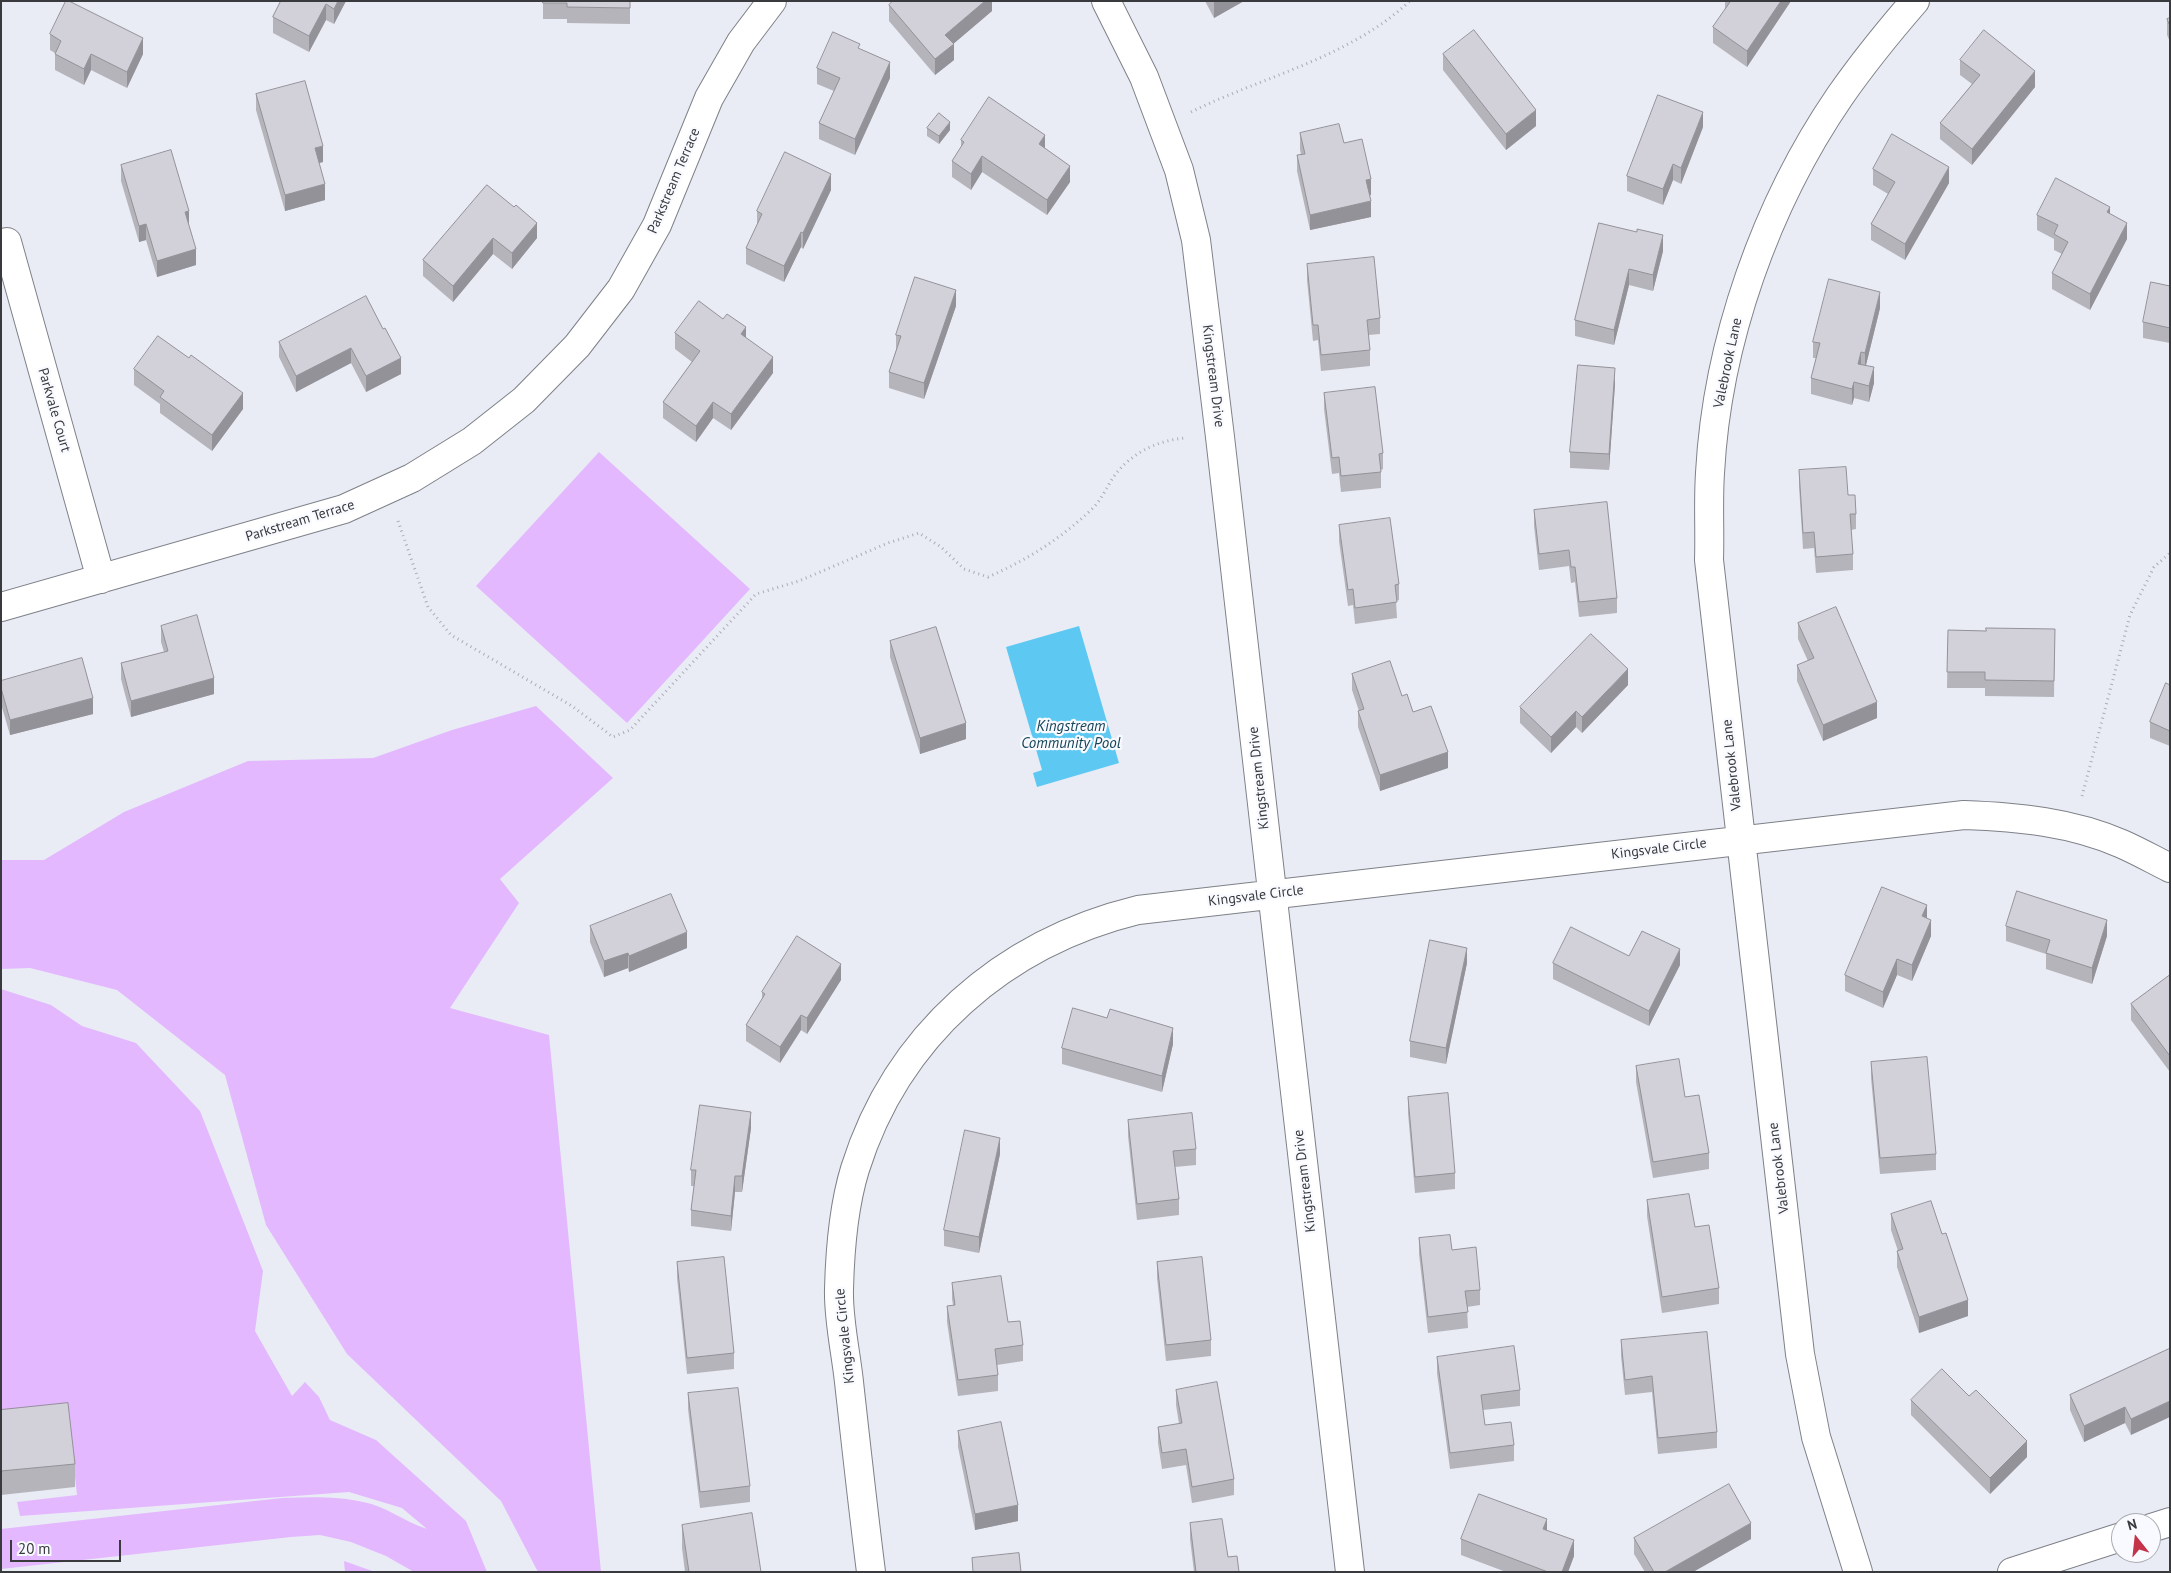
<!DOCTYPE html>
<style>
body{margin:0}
#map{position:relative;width:2171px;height:1573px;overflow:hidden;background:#e9ecf5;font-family:"PT Sans",sans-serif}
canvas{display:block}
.frame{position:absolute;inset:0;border:2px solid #393a3d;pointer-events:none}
.north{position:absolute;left:2111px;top:1513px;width:50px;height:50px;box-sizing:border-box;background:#f8faff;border:1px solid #acadb1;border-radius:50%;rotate:344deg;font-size:14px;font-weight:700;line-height:20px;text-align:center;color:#393a3d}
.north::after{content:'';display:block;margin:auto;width:18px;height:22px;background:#c43349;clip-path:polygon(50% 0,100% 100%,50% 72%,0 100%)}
.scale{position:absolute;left:10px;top:1540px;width:111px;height:22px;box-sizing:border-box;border:2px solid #393a3d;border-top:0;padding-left:6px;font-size:15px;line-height:18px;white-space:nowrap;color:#393a3d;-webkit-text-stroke:4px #f8faff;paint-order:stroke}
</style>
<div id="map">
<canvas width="2171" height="1573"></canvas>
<div class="frame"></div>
<div class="north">N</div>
<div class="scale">20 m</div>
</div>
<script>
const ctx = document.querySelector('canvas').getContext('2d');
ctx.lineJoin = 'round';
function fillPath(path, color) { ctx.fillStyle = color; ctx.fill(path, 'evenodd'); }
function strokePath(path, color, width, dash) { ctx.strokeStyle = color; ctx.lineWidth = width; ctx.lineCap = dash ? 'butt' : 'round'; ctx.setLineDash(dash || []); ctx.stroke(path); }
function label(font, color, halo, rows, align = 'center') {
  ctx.font = font + ' "PT Sans",sans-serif'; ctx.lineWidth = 4.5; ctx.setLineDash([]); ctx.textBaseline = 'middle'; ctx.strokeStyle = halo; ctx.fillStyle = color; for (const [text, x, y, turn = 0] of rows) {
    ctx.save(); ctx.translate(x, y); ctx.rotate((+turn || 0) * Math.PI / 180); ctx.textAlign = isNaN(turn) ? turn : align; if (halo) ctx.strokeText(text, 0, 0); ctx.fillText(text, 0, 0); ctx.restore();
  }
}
fillPath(new Path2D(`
 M599 452 750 589 627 723 476 586Z
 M536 706 613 778 500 879 519 903 450 1008 549 1035 601 1572H538L501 1501 347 1354 266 1225 225 1075 117 990 30 968 1 969V860H44L124 812 248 761 373 758 452 730Z
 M1 989 51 1005 82 1026 136 1043 200 1111 263 1271 255 1331 292 1396 305 1382 319 1397 330 1420 376 1440 466 1521 487 1572H414L386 1556 351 1542 320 1535 291 1537 1 1569V1529L282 1498C309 1497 337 1496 363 1502 386 1506 405 1522 427 1529L402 1508 349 1492 20 1516 17 1502 77 1495 68 1413 1 1420Z
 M344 1561 375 1572H345Z`), '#e4b8fe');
fillPath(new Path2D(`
 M1079 626 1119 763 1037 787 1033 773 1042 770 1006 647Z`), '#5dc9f3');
const minor = new Path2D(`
 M1106 1 1144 77 1179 170 1196 240 1220 437 1350 1572
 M7 242 101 579
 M1 607 344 509 412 478 472 441 524 400 577 346 621 289 657 225 709 98 741 42 772 1
 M2151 1528 2170 1522
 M871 1572C863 1509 856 1445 849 1382 846 1353 838 1319 839 1289 840 1249 843 1208 855 1169 897 1035 1003 943 1138 910L1964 815C2018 817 2072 822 2122 844 2138 851 2154 860 2170 868
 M1858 1572 1816 1437 1800 1354 1709 560C1710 531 1708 502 1710 473 1717 342 1766 204 1840 96 1863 63 1889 31 1915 1
 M2012 1572 2121 1537`);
strokePath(minor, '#7e8188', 30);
strokePath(new Path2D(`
 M1191 112C1264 76 1349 58 1410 1
 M398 521 428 607 451 635 572 706 613 737 630 730 756 594 799 581 888 543 919 533 941 547 964 569 988 577C1027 560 1062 538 1093 508 1101 500 1106 489 1112 479 1129 454 1157 440 1186 438
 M2082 796 2130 615 2154 567 2170 553`), '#aaadb4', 3, [1, 4]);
strokePath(minor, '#fff', 28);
fillPath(new Path2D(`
 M281 1H346L334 24 326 20 309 52 273 33V17Z
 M543 1H630V24L567 23V19H543Z
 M992 1V11L953 44 954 60 935 75 889 21V5Z
 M1205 1H1244L1214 18Z
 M1725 1H1791L1747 67 1713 43V27L1725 10Z
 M2170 18V42L2167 35V19Z
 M50 34 143 54 127 88 91 70 84 85 55 70V53L50 50Z
 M860 49 890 78 855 155 819 139V123L834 91 817 84V68Z
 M1443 54 1536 126 1506 150 1443 70Z
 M1960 60 2035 87 1972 165 1940 139V123L1972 84 1960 75Z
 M256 94 323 162 319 163 325 200 285 211 256 110Z
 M1703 127 1681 184 1673 180 1663 205 1627 191V176Z
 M927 128 950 130 939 144 927 136Z
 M1300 133 1344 143 1371 195H1370L1371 217 1310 230 1297 171V155H1301L1300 149Z
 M961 140 1045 148 1070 182 1047 215 982 172 971 190 952 177V161L961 148Z
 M121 165 189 226 196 265 157 277 146 240 139 242 121 181Z
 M1873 169 1949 183 1905 260 1871 240V224L1888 194 1873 185Z
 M487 185 537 238 512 269 493 254 453 302 423 276V260Z
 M831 190 803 249 801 247 784 282 746 264V248L757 225V211Z
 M2110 214 2127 239 2090 310 2052 289V273L2062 254 2054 250V239L2037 230V215Z
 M1599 223 1663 251 1653 291 1629 285 1614 345 1575 336V320Z
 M1307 264 1380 318V334L1368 335 1370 350V366L1321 371 1318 340 1313 341 1307 280Z
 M2170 286V343L2143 338V322Z
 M956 306 924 399 889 388V372L896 350V335Z
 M1880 308 1866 365 1874 383 1869 402 1854 398 1852 405 1811 394V378L1816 358H1813V342Z
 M383 329 401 374 366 392 351 363 296 392 279 357V342Z
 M675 333 746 338 773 373 731 430 713 418 696 442 663 418V402L692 362 675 349Z
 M189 358 243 409 212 451 160 413V404L134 385V369Z
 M1615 384 1609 470 1570 468V452Z
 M1324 393 1383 453V469L1381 470V488L1341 492 1339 473 1332 474 1324 409Z
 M1799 470 1848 495 1856 514V529L1851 530 1853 554V570L1816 573 1814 548 1803 549 1799 486Z
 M1534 510 1617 598V613L1579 617 1575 582 1571 583 1569 566 1539 570 1534 526Z
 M1339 525 1399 584V600L1396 601 1397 618 1355 624 1353 605 1348 606 1339 541Z
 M1798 623 1877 718 1823 741 1797 681V665L1808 661 1798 639Z
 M161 626 214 694 131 717 121 679V663L164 652 161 642Z
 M2055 629 2054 697 1985 696V688H1947L1948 630 1986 631Z
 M890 641 966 739 920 754 890 657Z
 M1352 674 1402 696 1448 768 1380 791 1358 727V711H1359L1352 690Z
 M1 681 93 714 10 735 1 704Z
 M1628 685 1582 733 1576 727 1551 753 1520 723V707Z
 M2170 685V746L2150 738V722Z
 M1927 918 1931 936 1912 981 1897 975 1883 1008 1845 991V975Z
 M590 926 687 948 629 972 628 968 604 977 590 942Z
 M2006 926 2107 936 2092 984 2046 969V954L2006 941Z
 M1467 963 1446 1064 1410 1057V1041Z
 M1553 963 1680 965 1649 1026 1553 979Z
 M2170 975V1072L2131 1020V1004Z
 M841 980 807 1034 801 1030 780 1063 746 1041V1025L762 1000V992Z
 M1173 1044 1162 1092 1062 1064V1048Z
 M1871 1062 1936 1154V1170L1880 1174 1871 1078Z
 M1636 1066 1709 1153V1169L1653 1178 1636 1082Z
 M1408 1097 1455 1173V1189L1415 1193 1408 1113Z
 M1128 1120 1196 1149V1165L1175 1167 1179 1199V1215L1137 1220 1128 1136Z
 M751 1128 742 1192H735L731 1231 691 1226V1210L694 1186H691V1170Z
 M1000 1154 979 1253 944 1246V1230Z
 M1647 1200 1695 1227 1719 1288V1304L1662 1313 1647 1216Z
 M1891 1214 1968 1316 1919 1333 1897 1267V1251H1898L1891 1230Z
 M1419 1238 1452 1250 1480 1290V1305L1467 1307 1468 1328 1428 1333 1419 1254Z
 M677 1262 734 1353V1369L687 1374 677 1278Z
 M1157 1262 1211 1340V1356L1166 1361 1157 1278Z
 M952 1283 1008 1322 1023 1345V1361L997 1365 998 1375V1391L958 1396 947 1322V1306L953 1305 952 1299Z
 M1621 1340 1717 1432V1448L1658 1454 1652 1392 1625 1395 1621 1356Z
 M2169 1349 2131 1435 2125 1423 2084 1442 2070 1410V1395Z
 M1437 1357 1520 1390V1406L1483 1410 1485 1425 1514 1445V1461L1450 1469 1437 1373Z
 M1176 1390 1234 1479V1495L1192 1503 1186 1465 1162 1469 1158 1443V1427L1179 1424 1176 1405Z
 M688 1393 750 1486V1502L700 1508 688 1409Z
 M1911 1400 2027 1457 1990 1494 1911 1415Z
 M1 1410 75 1464V1487L1 1495Z
 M958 1431 1018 1521 975 1530 958 1447Z
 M1190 1523 1228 1557 1239 1572H1194L1190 1539Z
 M682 1525 761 1572H685L682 1548Z
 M1547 1530 1574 1556 1568 1572H1506L1461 1555V1539Z
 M1634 1538 1751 1539 1693 1572H1645L1634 1554Z`), '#b5b4bb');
fillPath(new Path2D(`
 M338 1H346L334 24V9Z
 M985 1H992V11L945 51V35Z
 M1216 1H1244L1214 18V2Z
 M1781 1H1791L1747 67V51Z
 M326 4V20L309 52V36Z
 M143 38V54L127 88V72Z
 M954 44V60L935 75V59Z
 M91 54V70L84 85V69Z
 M890 62V78L855 155V139Z
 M2035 71V87L1972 165V149Z
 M1536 110V126L1506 150V134Z
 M1703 112V127L1681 184V168Z
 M950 122V130L939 144V136Z
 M1045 135V151L1039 144Z
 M323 146V162L315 164V148Z
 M982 156V172L971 190V174Z
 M1673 164V180L1663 205V189Z
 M1070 166V182L1047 215V200Z
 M1949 167V183L1905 260V244Z
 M831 174V190L803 249V233Z
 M1371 179V195L1366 196V180Z
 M325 184V200L285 211V195Z
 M1371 201V217L1310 230V215Z
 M2110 207V222L2107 212Z
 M189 211V227L185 212Z
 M537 223V238L512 269V253Z
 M2127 223V239L2090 310V294Z
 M146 224V240L139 242V226Z
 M801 232V247L784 282V266Z
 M1663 235V251L1653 291V275Z
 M493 238V254L453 302V286Z
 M196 249V265L157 277V261Z
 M1629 269V285L1614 345V330Z
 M956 290V306L924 399V383Z
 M1880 292V308L1865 369V353Z
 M746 327V343L741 334Z
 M351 348V363L296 392V376Z
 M1861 352V368L1858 364Z
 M773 357V373L731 430V414Z
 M401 358V374L366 392V376Z
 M1874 367V383L1869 402V386Z
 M1615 368V384L1609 470V454Z
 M1854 382V398L1852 405V389Z
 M243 393V409L212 451V435Z
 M713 402V418L696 442V426Z
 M1628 669V685L1582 733V717Z
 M214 678V694L131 717V701Z
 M93 698V714L10 735V720Z
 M1877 702V718L1823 741V725Z
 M1576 711V727L1551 753V737Z
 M966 723V739L920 754V738Z
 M1448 752V768L1380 791V775Z
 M1927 905V921L1922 916Z
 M1931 920V936L1912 981V965Z
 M2107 920V936L2092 984V968Z
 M687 932V948L629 972V956Z
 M1467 948V963L1446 1064V1048Z
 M1680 949V965L1649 1026V1011Z
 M628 953V968L604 977V961Z
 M1897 959V975L1883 1008V992Z
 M841 964V980L807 1034V1018Z
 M801 1015V1030L780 1063V1047Z
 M1173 1028V1044L1162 1092V1076Z
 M751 1112V1128L742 1192V1176Z
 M1000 1138V1154L979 1253V1237Z
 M735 1176V1192L731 1231V1216Z
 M1968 1300V1316L1919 1333V1317Z
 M2170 1401V1417L2131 1435V1419Z
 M2125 1407V1423L2084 1442V1426Z
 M2027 1441V1457L1990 1494V1478Z
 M1018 1505V1521L975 1530V1514Z
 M1547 1519V1535L1543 1529Z
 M1751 1523V1539L1693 1572H1665Z
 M1574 1540V1556L1568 1572H1562Z`), '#939299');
const building = new Path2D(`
 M66 1H69L143 38 127 72 91 54 84 69 55 54 61 41 50 34Z
 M281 1H338L334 9 326 4 309 36 273 17Z
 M543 1H630V8L567 7V3H543Z
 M893 1H985L945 35 954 44 935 59 889 5Z
 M1731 1H1781L1747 51 1713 27Z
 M2170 18V26L2167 19Z
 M1474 30 1536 110 1506 134 1443 54Z
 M1984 30 2035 71 1972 149 1940 123 1980 75 1960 60Z
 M833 32 860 44 858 48 890 62 855 139 819 123 840 78 817 68Z
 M305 81 323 146 315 148 325 184 285 195 256 94Z
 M1658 95 1703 112 1681 168 1673 164 1663 189 1627 176Z
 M989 97 1045 135 1039 144 1070 166 1047 200 982 156 971 174 952 161 964 142 961 140Z
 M939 113 950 122 939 136 927 128Z
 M1339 124 1344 143 1362 139 1371 179 1366 180 1371 201 1310 215 1297 155 1305 154 1300 133Z
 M1892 134 1949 167 1905 244 1871 224 1895 182 1873 169Z
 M171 150 189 211 185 212 196 249 157 261 146 224 139 226 121 165Z
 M785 152 831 174 803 233 801 232 784 266 746 248 762 214 757 211Z
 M2056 178 2110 207 2107 212 2127 223 2090 294 2052 273 2068 242 2054 234 2058 225 2037 215Z
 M487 185 514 207 516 205 537 223 512 253 493 238 453 286 423 260Z
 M1599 223 1637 232V229L1663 235 1653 275 1629 269 1614 330 1575 320Z
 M1374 257 1380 318 1367 320 1370 350 1321 355 1318 325H1313L1307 264Z
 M915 277 956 290 924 383 889 372 901 336 896 335Z
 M1829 279 1880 292 1865 353 1861 352 1858 364 1874 367 1869 386 1854 382 1852 389 1811 378 1820 343 1813 342Z
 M2151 282 2170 286V328L2143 322Z
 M366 296 383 329 385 328 401 358 366 376 351 348 296 376 279 342Z
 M699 301 723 319 727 314 746 327 741 334 773 357 731 414 713 402 696 426 663 402 700 351 675 333Z
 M158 336 189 358 191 355 243 393 212 435 160 397 164 391 134 369Z
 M1578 365 1615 368 1609 454 1570 452Z
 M1375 387 1383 453 1379 454 1381 472 1341 476 1339 457 1332 458 1324 393Z
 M1846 467 1848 495H1855L1856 514H1850L1853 554 1816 557 1814 532 1803 533 1799 470Z
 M1607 502 1617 598 1579 602 1575 567H1571L1569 550 1539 554 1534 510Z
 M1390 518 1399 584 1395 585 1397 602 1355 608 1353 589 1348 590 1339 525Z
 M1836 607 1877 702 1823 725 1797 665 1814 658 1798 623Z
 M197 615 214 678 131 701 121 663 168 651 161 626Z
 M936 627 966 723 920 738 890 641Z
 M1986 628 2055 629 2054 681 1985 680V672H1947L1948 630 1986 631Z
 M1591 634 1628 669 1582 717 1576 711 1551 737 1520 707Z
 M82 658 93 698 10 720 1 688V681Z
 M1390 661 1402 696 1407 694 1413 712 1431 706 1448 752 1380 775 1358 711 1364 709 1352 674Z
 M2166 683 2170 685V731L2150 722Z
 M1882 887 1927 905 1922 916 1931 920 1912 965 1897 959 1883 992 1845 975Z
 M2017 891 2107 920 2092 968 2046 953 2050 940 2006 926Z
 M671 894 687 932 629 956 628 953 604 961 590 926Z
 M1571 927 1629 956 1642 931 1680 949 1649 1011 1553 963Z
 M797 936 841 964 807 1018 801 1015 780 1047 746 1025 765 994 762 992Z
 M1430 940 1467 948 1446 1048 1410 1041Z
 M2170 975V1056L2131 1004Z
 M1073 1008 1107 1018 1110 1009 1173 1028 1162 1076 1062 1048Z
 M1927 1057 1936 1154 1880 1158 1871 1062Z
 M1679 1059 1685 1097 1699 1095 1709 1153 1653 1162 1636 1066Z
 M1448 1093 1455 1173 1415 1177 1408 1097Z
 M700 1105 751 1112 742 1176H735L731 1216 691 1210 696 1170H691Z
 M1192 1113 1196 1149 1173 1151 1179 1199 1137 1204 1128 1120Z
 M965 1130 1000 1138 979 1237 944 1230Z
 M1689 1194 1695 1227 1709 1225 1719 1288 1662 1297 1647 1200Z
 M1931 1201 1942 1234 1946 1233 1968 1300 1919 1317 1897 1251 1903 1249 1891 1214Z
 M1450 1235 1452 1250 1476 1247 1480 1290 1465 1291 1468 1312 1428 1317 1419 1238Z
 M724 1257 734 1353 687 1358 677 1262Z
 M1202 1257 1211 1340 1166 1345 1157 1262Z
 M1001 1276 1008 1322 1020 1321 1023 1345 995 1349 998 1375 958 1380 947 1306 955 1305 952 1283Z
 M1707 1332 1717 1432 1658 1438 1652 1376 1625 1380 1621 1340Z
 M1514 1346 1520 1390 1481 1395 1485 1425 1511 1422 1514 1445 1450 1453 1437 1357Z
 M2169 1349 2170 1350V1401L2131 1419 2125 1407 2084 1426 2070 1395Z
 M1942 1369 1969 1396 1976 1390 2027 1441 1990 1478 1911 1400Z
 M1217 1382 1234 1479 1192 1487 1186 1449 1162 1453 1158 1427 1182 1423 1176 1390Z
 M738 1388 750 1486 700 1492 688 1393Z
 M68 1403 75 1464 1 1471V1410Z
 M1001 1422 1018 1505 975 1514 958 1431Z
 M1729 1484 1751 1523 1665 1572H1654L1634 1538Z
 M1479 1494 1547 1519 1543 1529 1574 1540 1562 1572H1548L1461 1539Z
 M752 1513 761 1572H689L682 1525Z
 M1222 1519 1228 1557 1237 1556 1239 1572H1196L1190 1523Z
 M1019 1553 1021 1572H973L972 1558Z`);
fillPath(building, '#d2d1da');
strokePath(building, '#939299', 1);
label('14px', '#393a3d', '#f8faff', [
 ["Parkstream Terrace",674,181,-67],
 ["Valebrook Lane",1728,363,-78],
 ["Kingstream Drive",1213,376,83],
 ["Parkvale Court",54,410,74],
 ["Parkstream Terrace",300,521,-17],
 ["Valebrook Lane",1732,765,-96],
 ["Kingstream Drive",1259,778,-96],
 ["Kingsvale Circle",1659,849,-7],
 ["Kingsvale Circle",1256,896,-7],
 ["Valebrook Lane",1779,1168,-97],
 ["Kingstream Drive",1305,1181,-97],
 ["Kingsvale Circle",845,1336,-96]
]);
label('italic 15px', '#164556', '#f8faff', [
 ["Kingstream",1071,727],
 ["Community Pool",1071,744]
]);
</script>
